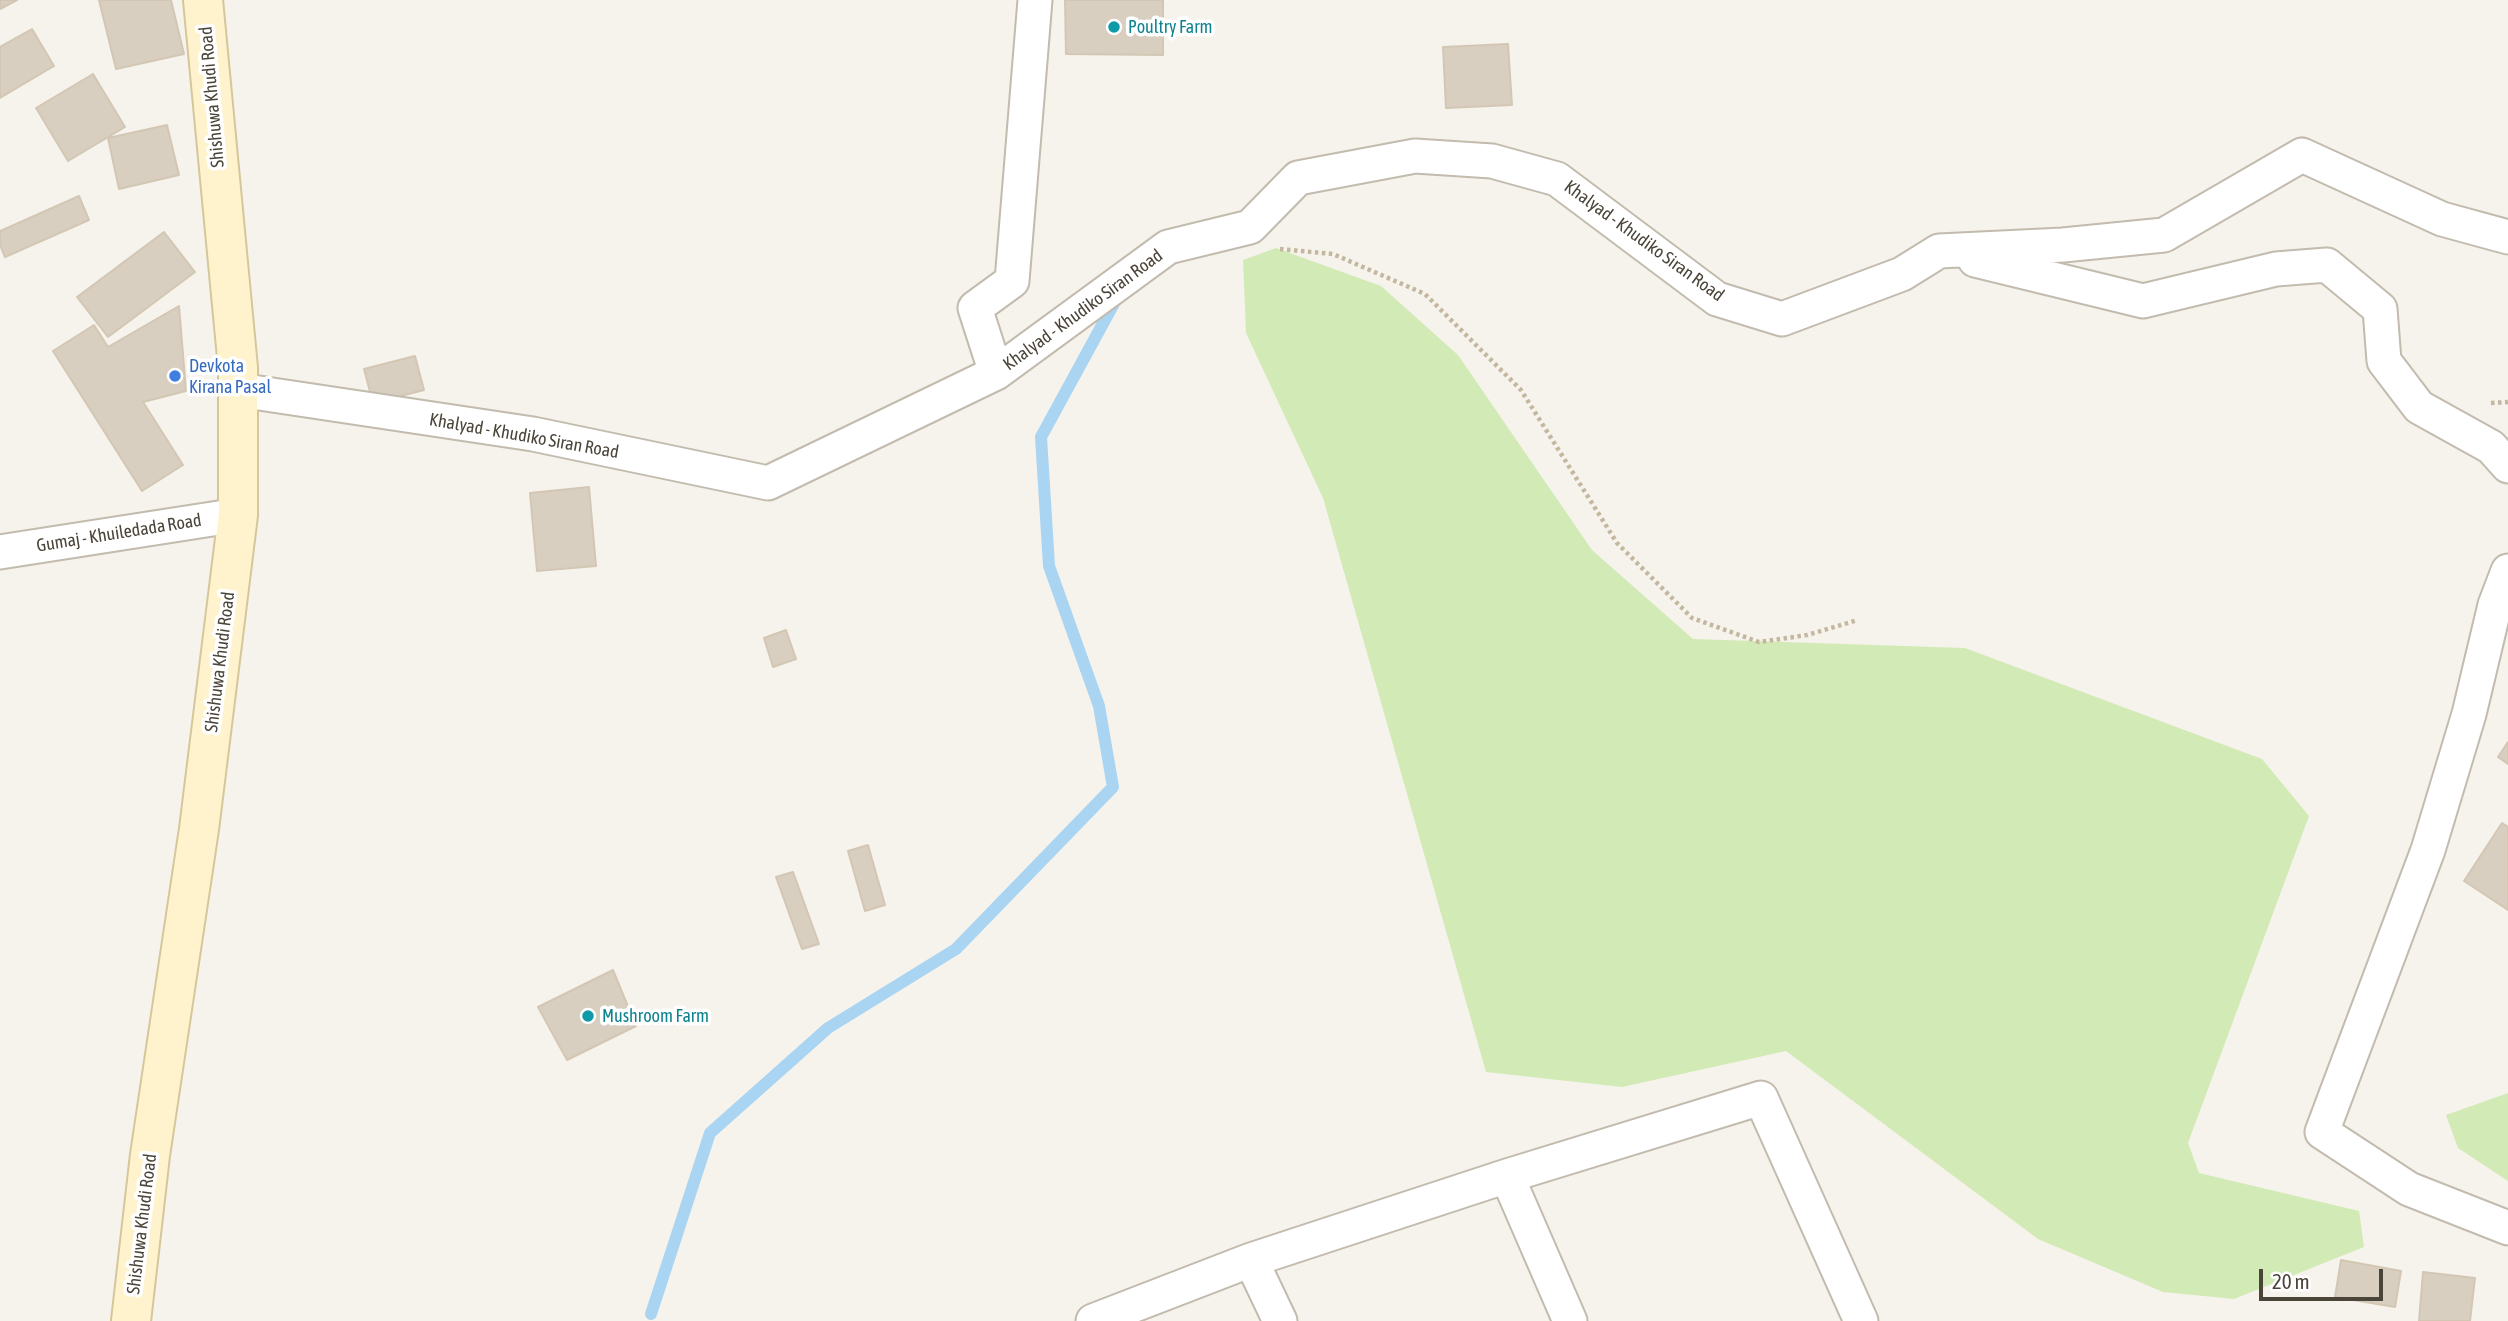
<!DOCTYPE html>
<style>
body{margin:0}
#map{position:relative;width:2508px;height:1321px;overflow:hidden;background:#f6f3ec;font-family:"Asap Condensed",sans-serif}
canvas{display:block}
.scale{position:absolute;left:2259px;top:1269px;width:124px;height:32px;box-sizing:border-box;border:4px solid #4b4439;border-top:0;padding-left:9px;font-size:21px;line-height:24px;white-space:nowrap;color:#4b4439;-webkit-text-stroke:5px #fff;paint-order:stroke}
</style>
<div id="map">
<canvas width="2508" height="1321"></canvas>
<div class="scale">20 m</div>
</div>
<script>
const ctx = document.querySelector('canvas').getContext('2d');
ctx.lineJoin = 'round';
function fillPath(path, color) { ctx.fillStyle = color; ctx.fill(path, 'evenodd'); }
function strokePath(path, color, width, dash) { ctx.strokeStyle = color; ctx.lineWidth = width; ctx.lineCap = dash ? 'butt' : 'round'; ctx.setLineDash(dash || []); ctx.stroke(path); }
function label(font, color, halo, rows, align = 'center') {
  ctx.font = font + ' "Asap Condensed",sans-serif'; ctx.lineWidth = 7; ctx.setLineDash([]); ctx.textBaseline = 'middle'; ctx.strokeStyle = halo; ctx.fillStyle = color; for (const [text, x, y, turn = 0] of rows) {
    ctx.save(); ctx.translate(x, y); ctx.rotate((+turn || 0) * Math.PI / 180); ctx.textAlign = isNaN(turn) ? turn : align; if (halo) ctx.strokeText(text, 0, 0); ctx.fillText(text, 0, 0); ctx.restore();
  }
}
fillPath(new Path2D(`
 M1276 248 1381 286 1458 355 1592 550 1693 639 1965 648 2262 759 2309 816 2188 1143 2199 1173 2359 1211 2364 1247 2234 1299 2163 1292 2038 1239 1786 1051 1622 1087 1486 1072 1323 498 1246 333 1243 260Z
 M2508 1093V1181L2458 1148 2446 1115Z`), '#d2eab5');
strokePath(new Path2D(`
 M651 1314 710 1133 828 1028 956 949 1113 787 1099 706 1049 566 1041 437 1118 296`), '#a9d4f2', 12);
const building = new Path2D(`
 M0 0H17L0 9Z
 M99 0H171L184 54 116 69Z
 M1065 0H1163V55L1066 54Z
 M32 29 54 66 0 98V47Z
 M1508 44 1512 105 1446 108 1443 47Z
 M93 74 125 127 68 161 36 108Z
 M167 125 179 175 119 189 108 138Z
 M79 196 89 220 5 257 0 245V231Z
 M164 232 195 272 108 337 77 297Z
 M179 306 186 391 143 402 183 465 142 491 53 351 94 325 108 347Z
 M415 356 424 390 373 403 364 369Z
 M589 487 596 566 537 571 530 493Z
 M786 630 796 659 773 667 764 638Z
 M2508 742V764L2498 757Z
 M2502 823 2508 827V910L2464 881Z
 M868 845 885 905 865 911 848 851Z
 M793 872 819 944 802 949 776 877Z
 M613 970 636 1026 567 1060 538 1007Z
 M2341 1260 2401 1271 2395 1307 2335 1297Z
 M2423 1272 2475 1278 2470 1321H2419Z`);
fillPath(building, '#d8cfc1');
strokePath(building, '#d3c7b4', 2);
const street = new Path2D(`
 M1975 260 2143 301 2276 269 2327 265 2380 309 2384 361 2419 407 2491 447 2508 466
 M996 373 975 308 1012 281 1035 0
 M239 390 533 434 768 483 996 373 1168 247 1250 227 1298 178 1415 156 1492 161 1557 179 1717 299 1782 319 1902 274 1939 251 2063 245 2164 235 2302 155 2442 219 2508 237
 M0 552 238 515
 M2508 571 2495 605 2469 714 2428 850 2322 1132 2409 1189 2508 1228
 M1507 1176 1570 1321
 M1093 1321 1251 1260
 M1280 1321 1251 1260 1507 1176 1761 1098 1861 1321`);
const secondary = new Path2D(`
 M131 1321 150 1155 199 829 238 515V368L203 0`);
strokePath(street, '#c2bbae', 37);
strokePath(secondary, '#d6c79b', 42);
strokePath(new Path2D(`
 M1280 249 1333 254 1425 294 1521 390 1617 543 1692 618 1759 642 1807 635 1858 620
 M2491 403 2508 402`), '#c4b79f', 4.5, [3.5, 3.5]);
strokePath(street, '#fff', 33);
strokePath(secondary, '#fff3cd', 38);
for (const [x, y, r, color] of [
 [1114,27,7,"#0f9aa8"],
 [175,376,7,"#3f7fe0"],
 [588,1016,7,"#0f9aa8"]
]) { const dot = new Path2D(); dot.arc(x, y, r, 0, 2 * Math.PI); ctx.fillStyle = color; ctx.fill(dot); strokePath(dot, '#fff', 2.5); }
label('18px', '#0d838f', '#fff', [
 ["Poultry Farm",1128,27],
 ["Mushroom Farm",602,1016]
], 'left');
label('18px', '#4b4439', '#fff', [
 ["Shishuwa Khudi Road",212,97,-95],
 ["Khalyad - Khudiko Siran Road",1644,241,36],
 ["Khalyad - Khudiko Siran Road",1083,310,-36],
 ["Khalyad - Khudiko Siran Road",524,436,10],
 ["Gumaj - Khuiledada Road",119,533,-9],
 ["Shishuwa Khudi Road",220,662,-83],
 ["Shishuwa Khudi Road",142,1224,-83]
]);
label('18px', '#366cbe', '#fff', [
 ["Devkota",189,366],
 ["Kirana Pasal",189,387]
], 'left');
</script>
